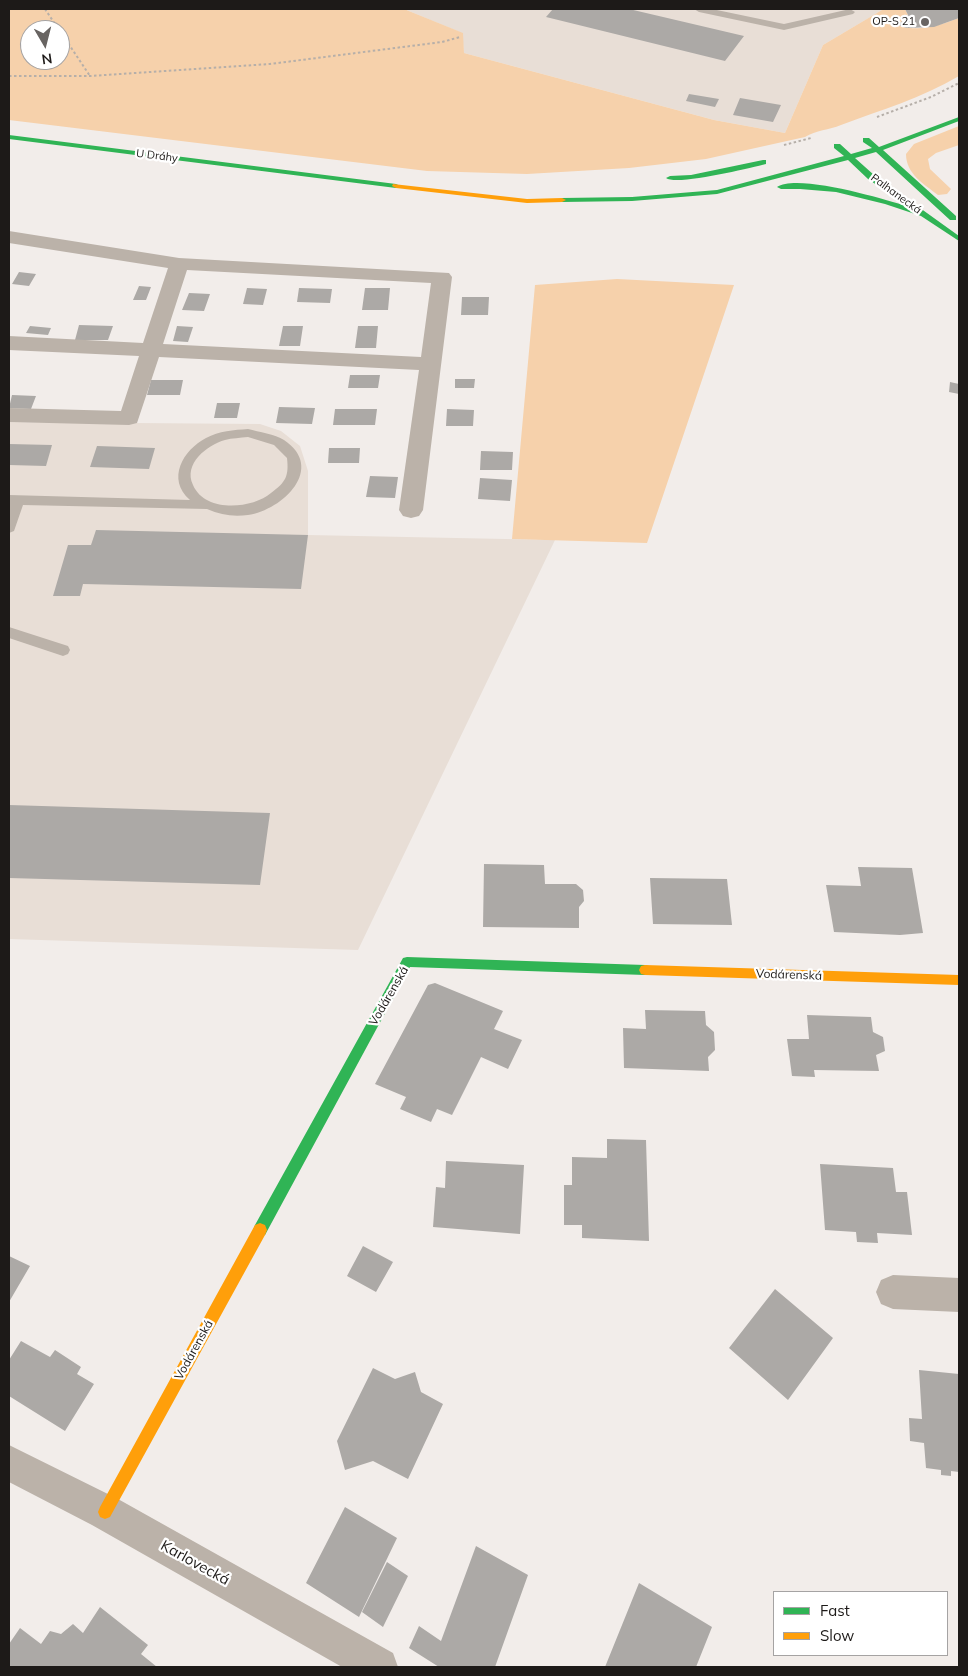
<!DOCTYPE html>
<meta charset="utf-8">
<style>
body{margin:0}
#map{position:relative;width:968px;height:1676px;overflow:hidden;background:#f2edea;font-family:Mulish,sans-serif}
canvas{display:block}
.frame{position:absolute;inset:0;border:10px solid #1d1a18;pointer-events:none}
.legend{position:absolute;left:773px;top:1591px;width:175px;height:65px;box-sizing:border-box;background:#fff;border:1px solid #a5a3a3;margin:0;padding:6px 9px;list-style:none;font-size:15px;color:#1d1a18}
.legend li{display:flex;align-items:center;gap:10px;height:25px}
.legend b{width:25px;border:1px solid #a5a3a3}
.north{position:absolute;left:20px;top:20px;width:50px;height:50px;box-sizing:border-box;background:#fff;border:1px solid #a5a3a3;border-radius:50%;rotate:172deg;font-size:14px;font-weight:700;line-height:20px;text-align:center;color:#1d1a18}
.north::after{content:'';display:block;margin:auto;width:18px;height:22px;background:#686462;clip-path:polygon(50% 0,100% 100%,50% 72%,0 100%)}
</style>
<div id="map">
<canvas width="968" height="1676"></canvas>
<div class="frame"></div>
<ul class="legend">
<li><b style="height:6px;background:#30b455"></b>Fast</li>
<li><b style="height:6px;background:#ff9f0a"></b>Slow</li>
</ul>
<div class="north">N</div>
</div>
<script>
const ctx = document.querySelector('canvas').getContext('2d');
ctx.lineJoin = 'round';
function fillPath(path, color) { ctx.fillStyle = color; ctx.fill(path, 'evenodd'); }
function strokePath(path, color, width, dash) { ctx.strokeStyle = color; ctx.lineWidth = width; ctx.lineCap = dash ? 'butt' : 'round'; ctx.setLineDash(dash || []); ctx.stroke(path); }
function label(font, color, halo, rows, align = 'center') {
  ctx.font = font + ' Mulish,sans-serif'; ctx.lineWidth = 4.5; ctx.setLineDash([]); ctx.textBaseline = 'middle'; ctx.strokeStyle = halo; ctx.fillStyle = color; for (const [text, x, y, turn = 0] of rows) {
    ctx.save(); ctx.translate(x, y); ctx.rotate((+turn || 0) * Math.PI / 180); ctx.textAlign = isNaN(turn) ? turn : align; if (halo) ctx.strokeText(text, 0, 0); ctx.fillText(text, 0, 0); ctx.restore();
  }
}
fillPath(new Path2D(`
 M404 9H884L823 45 785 133 714 120 464 53 462 33Z
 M9 422 260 424 281 431 300 446 308 471V535L555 540 358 950 9 939Z`), '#e8ded6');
fillPath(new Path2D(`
 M9 9H404L463 33 464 53 714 120 785 133 823 45 882 10 905 9 908 15 899 25C919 33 940 25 959 18V76C922 98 881 110 841 125 829 130 816 130 805 137L706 159 629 168 527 174 427 171 9 120ZM30 30H60V60H30Z
 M959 126V145L936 153 928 159 930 169 951 189 947 194 938 195C924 184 906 174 906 154L914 144Z
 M617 279 734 285 647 543 512 539 535 285Z`), '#f6d1ab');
fillPath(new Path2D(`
 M553 9H629L744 36 725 61 546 17Z
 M905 9H959V18L934 27 906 28 898 25 908 15Z
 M689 94 719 99 715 107 686 101Z
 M740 98 781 105 773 122 733 115Z
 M19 272 36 274 29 286 12 284Z
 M139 286 151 287 146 300H133Z
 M247 288 267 289 263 305 243 304Z
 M299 288 332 289 330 303 297 302Z
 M365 288H390L388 310H362Z
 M189 293 210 294 204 311 182 310Z
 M462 297H489L488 315H461Z
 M79 325 113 326 108 340H75Z
 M30 326 51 328 48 335 26 333Z
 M177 326 193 327 188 342 173 341Z
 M283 326H303L300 346H279Z
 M358 326H378L376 348H355Z
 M350 375H380L378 388H348Z
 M455 379H475L474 388H455Z
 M151 380H183L180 395H147Z
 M950 382 959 384V394L949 392Z
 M12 395 36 396 31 409 9 408Z
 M217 403H240L237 418H214Z
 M279 407 315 408 312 424 276 423Z
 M335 409H377L375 425H333Z
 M447 409 474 410 473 426H446Z
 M9 444 52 445 46 466 9 465Z
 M97 446 155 448 149 469 90 467Z
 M329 448H360L359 463H328Z
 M481 451 513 452 512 470H480Z
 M370 476 398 477 395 498 366 497Z
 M480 478 512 480 510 501 478 499Z
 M96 530 308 535 301 589 83 584 80 596H53L68 545H91Z
 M9 805 270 813 260 885 9 878Z
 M484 864 544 865 545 884H576L583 890 584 901 579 907V928L483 927Z
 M858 867 912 868 923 933 900 935 834 932 826 885 861 886Z
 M650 878 727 879 732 925 653 924Z
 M435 983 503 1011 494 1029 522 1040 508 1069 481 1057 452 1115 437 1109 431 1122 400 1109 406 1097 375 1084 428 985Z
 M645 1010 705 1011 706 1025 714 1032 715 1050 708 1057 709 1071 624 1068 623 1028 646 1029Z
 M807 1015 871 1017 873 1032 883 1037 885 1051 876 1055 879 1071 814 1070 815 1077 792 1076 787 1039H809Z
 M607 1139 646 1140 649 1241 582 1238V1225H564V1185H572V1157L607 1158Z
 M446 1161 524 1165 520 1234 433 1227 436 1187 445 1188Z
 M820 1164 893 1168 896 1192H907L912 1235 877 1233 878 1243 857 1242 856 1232 825 1230Z
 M363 1246 393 1262 376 1292 347 1276Z
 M9 1256 30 1266 9 1302Z
 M775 1289 833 1338 788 1400 729 1348Z
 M21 1341 50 1357 55 1350 81 1367 77 1374 94 1384 65 1431 9 1396V1360Z
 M373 1368 395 1379 415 1372 421 1392 443 1404 408 1479 373 1461 345 1470 337 1441Z
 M919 1370 959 1374V1472L951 1471V1476L941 1475V1470L926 1468 924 1443 910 1441 909 1418 922 1419Z
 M345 1507 397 1538 359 1617 306 1583Z
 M476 1546 528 1575 495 1667H439L409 1648 419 1626 441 1641Z
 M387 1562 408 1576 383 1627 362 1612Z
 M639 1583 712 1627 696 1667H605Z
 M100 1607 148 1645 141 1654 157 1667H9V1644L20 1628 41 1644 50 1631 61 1634 73 1624 83 1633Z`), '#aca9a6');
strokePath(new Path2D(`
 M45 9 59 30
 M60 31 90 76
 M9 76H90L270 64 442 42 460 37
 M877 117 931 97 959 83
 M784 145 811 138`), '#b6afa9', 2, [2.5, 2.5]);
fillPath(new Path2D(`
 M694 9H712L784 24 850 9 855 12 853 14 784 30 699 12Z
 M248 429C259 432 275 434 284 440 326 468 283 510 248 515 233 517 221 515 207 509L23 505 14 531 9 533V495L190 500C166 479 183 450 206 438 219 431 234 430 248 429ZM248 437 274 445 287 458C289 476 286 482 271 493 252 509 205 513 193 485 183 464 207 445 225 440 232 438 240 438 248 437Z
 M9 627 68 646 70 650 68 654 63 656 9 638Z`), '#bbb2a9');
fillPath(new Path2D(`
 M9 231 179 258 449 273 452 277 423 510 419 516 411 518 403 516 399 510 419 370 159 357 137 423 129 425 9 422V408L121 411 139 356 9 350V336L143 343 168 268 9 243ZM187 270 431 283 421 357 163 344Z
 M893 1275 959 1278V1312L893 1309 881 1304 876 1292 881 1280Z
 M9 1445 118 1499 393 1653 398 1667H342L92 1525 9 1482Z`), '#bbb2a9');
fillPath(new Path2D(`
 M959 117V121L883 150 956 216V220H950L876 152 855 158 874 175 959 236V241L921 216 885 204 836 192 800 189H781L777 187C797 173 884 199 907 206L868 179 848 160 717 194 632 201 562 202 558 200 562 198 632 197 717 190 844 156 834 148V144H840L851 154 872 148 863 142V138H869L879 147Z
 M9 135 396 184 400 186 396 188 9 139Z
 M763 160H766V164C749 168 677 186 666 178L670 176 691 175Z
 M407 957 645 965 649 966 651 970 649 974 645 975 410 967 265 1235 260 1237 255 1235 253 1230 255 1225 403 958Z`), '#30b455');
fillPath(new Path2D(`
 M393 184 527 199 562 198 566 200 562 202 527 203 396 188 392 186Z
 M645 965 959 975V985L645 975 641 974 639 970 641 966Z
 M260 1223 265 1225 267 1230 265 1235 110 1517 105 1519 100 1517 98 1512 100 1507 255 1225Z`), '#ff9f0a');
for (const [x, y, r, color] of [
 [925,22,5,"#686462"]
]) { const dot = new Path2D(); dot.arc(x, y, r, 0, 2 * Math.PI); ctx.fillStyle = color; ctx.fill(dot); strokePath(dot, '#fff', 2); }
label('11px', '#1d1a18', '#fff', [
 ["OP-S 21",915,22]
], 'right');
label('11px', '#1d1a18', '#fff', [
 ["U Dráhy",157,156,7],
 ["Palhanecká",896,194,36]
]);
label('12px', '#1d1a18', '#fff', [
 ["Vodárenská",789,975,2],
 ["Vodárenská",389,996,-60],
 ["Vodárenská",194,1350,-61]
]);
label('15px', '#1d1a18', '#fff', [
 ["Karlovecká",195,1563,29]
]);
</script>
